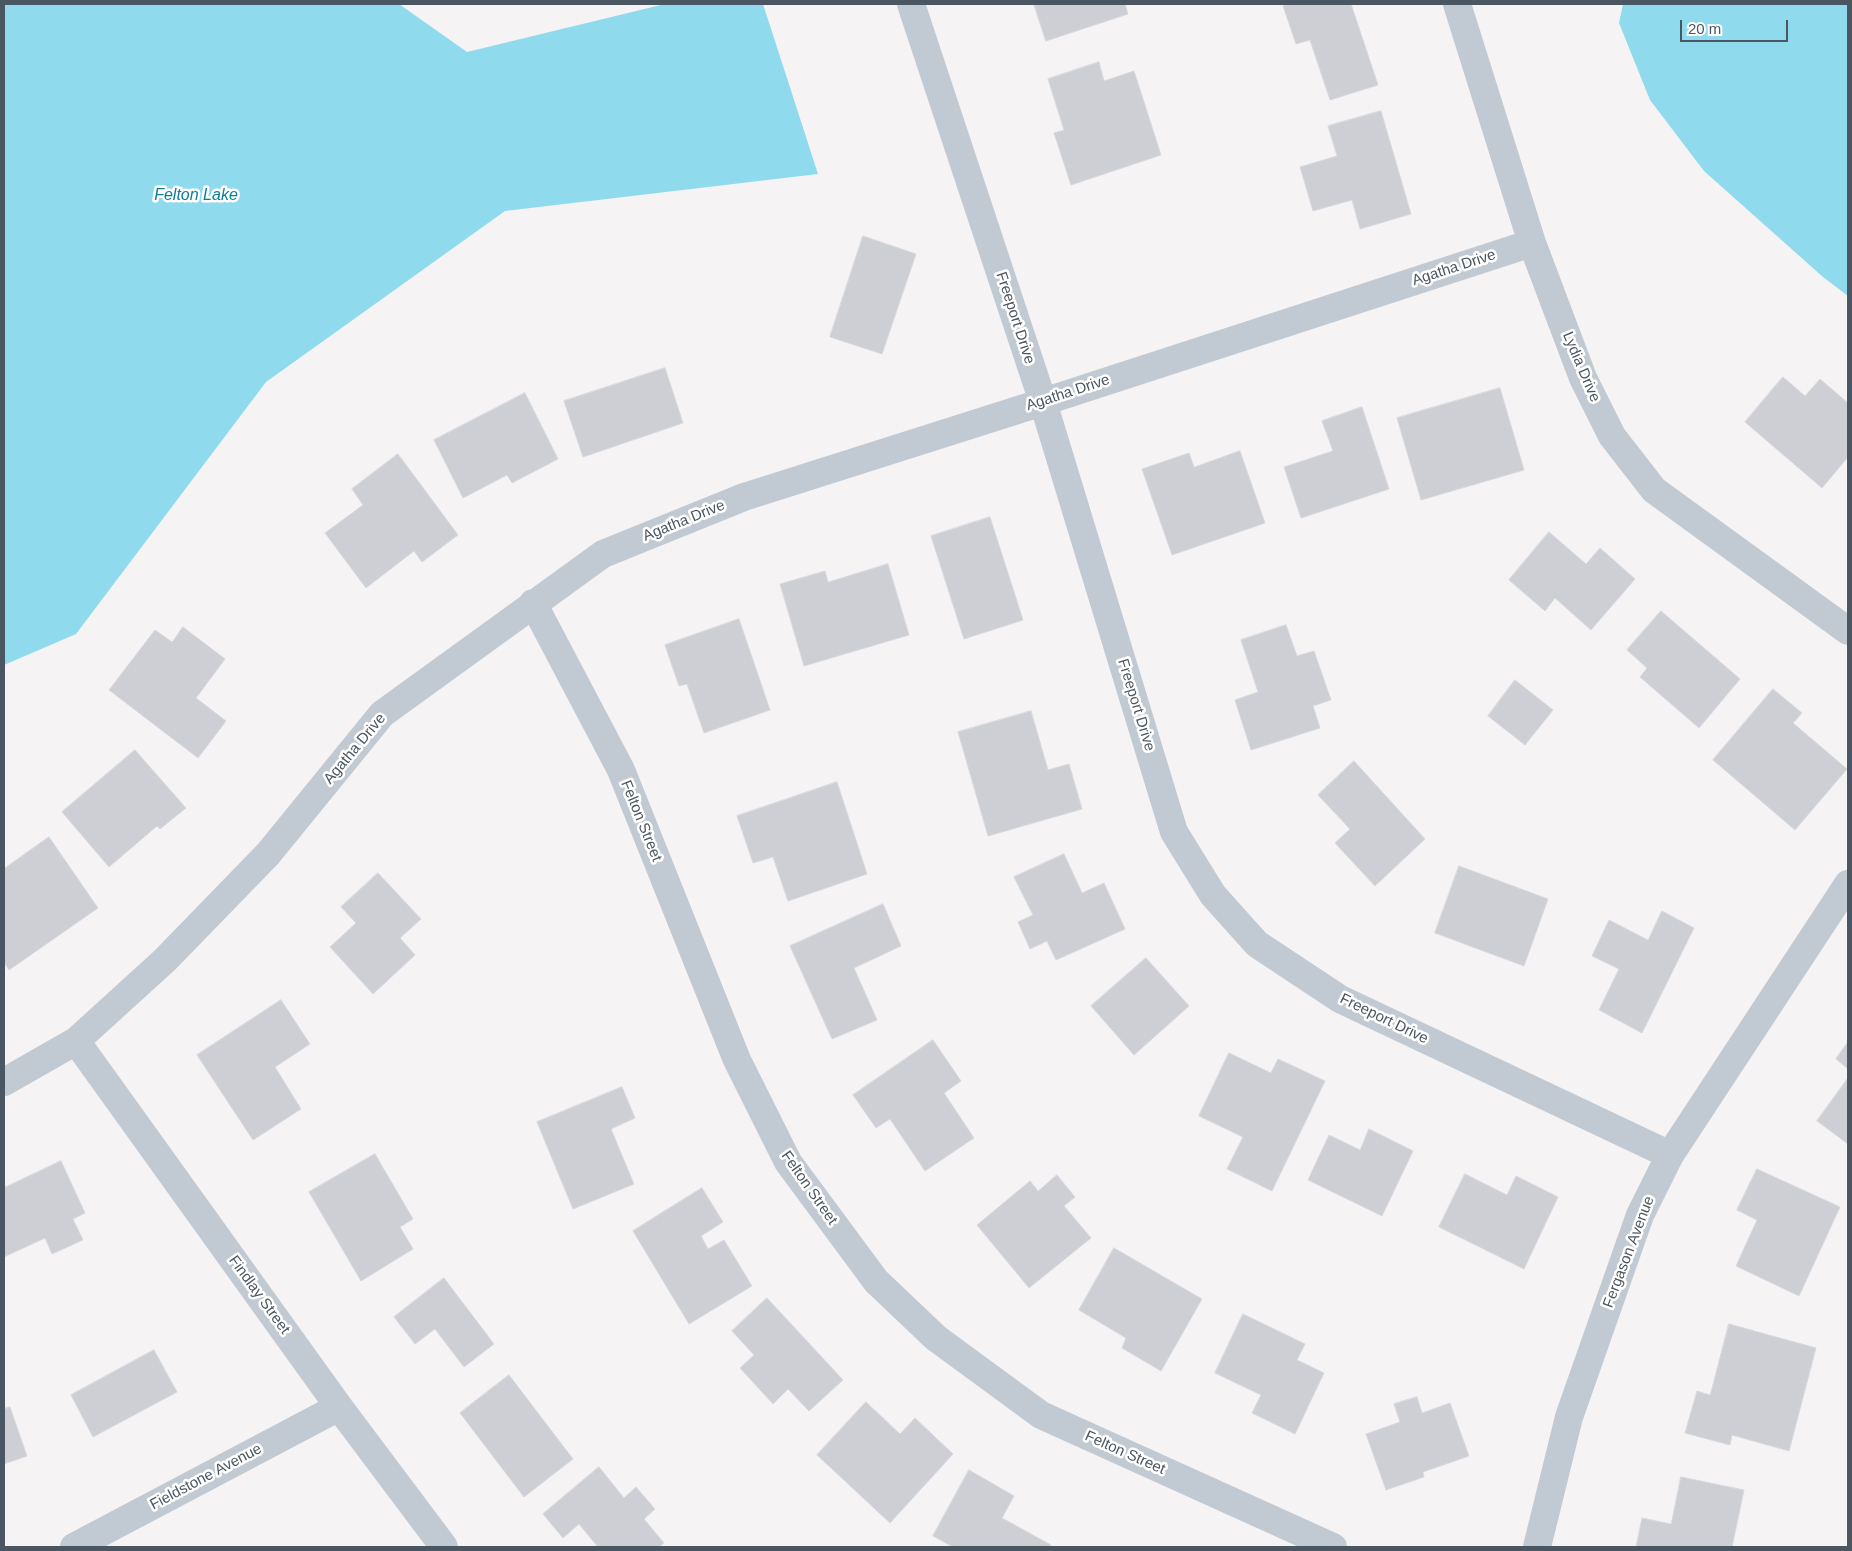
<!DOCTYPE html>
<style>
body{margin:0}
#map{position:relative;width:1852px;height:1551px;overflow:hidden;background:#f5f3f3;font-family:Arial,sans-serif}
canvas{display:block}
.frame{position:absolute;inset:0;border:5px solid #4a5661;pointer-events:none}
.scale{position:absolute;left:1680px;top:20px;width:108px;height:22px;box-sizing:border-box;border:2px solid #4a5661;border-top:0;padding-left:6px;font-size:15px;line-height:18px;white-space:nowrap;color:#4a5661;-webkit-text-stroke:4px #fff;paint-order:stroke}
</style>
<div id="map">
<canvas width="1852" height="1551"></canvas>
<div class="frame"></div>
<div class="scale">20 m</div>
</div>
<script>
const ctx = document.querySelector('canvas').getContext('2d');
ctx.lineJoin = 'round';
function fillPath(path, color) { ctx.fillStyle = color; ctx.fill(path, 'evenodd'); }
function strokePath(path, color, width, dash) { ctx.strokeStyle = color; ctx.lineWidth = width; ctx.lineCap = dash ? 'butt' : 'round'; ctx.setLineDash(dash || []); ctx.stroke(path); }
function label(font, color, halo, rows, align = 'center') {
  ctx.font = font + ' Arial,sans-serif'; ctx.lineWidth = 5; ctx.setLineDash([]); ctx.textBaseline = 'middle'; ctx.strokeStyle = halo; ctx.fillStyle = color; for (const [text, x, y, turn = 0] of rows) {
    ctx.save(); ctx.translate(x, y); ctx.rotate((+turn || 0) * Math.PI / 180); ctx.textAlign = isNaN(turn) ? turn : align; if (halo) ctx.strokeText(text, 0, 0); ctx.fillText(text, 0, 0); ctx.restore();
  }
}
fillPath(new Path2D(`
 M4 4H399L467 52 665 4H763L818 174 505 211 266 382 76 634 4 665Z
 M1623 4H1848V296L1823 277 1704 171 1650 100 1619 23Z`), '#90daee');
const building = new Path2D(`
 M1034 4H1125L1128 14 1046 41Z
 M1289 4H1351L1378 85 1330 100 1310 40 1296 44 1283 6Z
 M1099 62 1104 81 1134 71 1161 155 1071 185 1054 133 1064 130 1048 79Z
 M1381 111 1411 214 1360 229 1352 200 1313 211 1300 167 1337 156 1328 126Z
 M863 236 916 254 882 354 830 337Z
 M665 368 683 423 583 457 564 401Z
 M1783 377 1805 396 1820 379 1848 403V457L1822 488 1745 422Z
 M1500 388 1524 470 1421 500 1397 418Z
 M525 393 558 459 512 483 507 475 463 498 434 440Z
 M1362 407 1389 489 1301 518 1284 467 1333 451 1322 421Z
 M1240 451 1265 523 1172 555 1142 469 1189 453 1194 467Z
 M398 454 458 535 422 562 414 551 366 588 325 533 363 505 352 489Z
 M990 517 1023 620 964 639 931 536Z
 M1549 532 1586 564 1600 548 1635 579 1591 630 1555 598 1545 611 1509 580Z
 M888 564 909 635 804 666 780 584 825 571 828 582Z
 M1661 611 1740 679 1699 728 1640 677 1647 668 1627 650Z
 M739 619 770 710 704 733 687 684 679 686 665 645Z
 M1286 625 1297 656 1314 651 1331 700 1313 706 1320 728 1251 750 1235 700 1258 692 1241 640Z
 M183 627 225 659 196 698 226 721 198 758 109 690 155 630 172 642Z
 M1515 680 1553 710 1525 745 1488 716Z
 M1773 689 1802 713 1793 723 1847 769 1795 830 1713 760Z
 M1031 711 1048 770 1069 764 1082 809 988 836 958 732Z
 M135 750 186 808 160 829 157 826 109 867 62 812Z
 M1354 761 1425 839 1375 886 1335 843 1350 829 1318 795Z
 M837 782 867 874 788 901 773 857 753 863 737 816Z
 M49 837 98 908 9 970 4 962V869Z
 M1064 854 1082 893 1104 883 1125 929 1056 960 1047 941 1030 949 1018 922 1033 915 1014 877Z
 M1459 866 1548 899 1524 966 1435 933Z
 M378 873 421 919 400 938 415 955 373 994 330 947 356 923 341 907Z
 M883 904 901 946 854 968 877 1020 832 1039 790 946Z
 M1662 911 1694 928 1642 1033 1599 1010 1619 969 1592 956 1609 920 1648 940Z
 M1146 958 1189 1006 1134 1055 1091 1006Z
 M281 1000 310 1044 275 1067 301 1109 253 1140 197 1055Z
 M933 1040 961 1081 944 1093 974 1138 925 1171 890 1119 876 1128 853 1095Z
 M1848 1042V1069L1836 1059Z
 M1229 1053 1271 1073 1278 1059 1325 1081 1272 1191 1227 1169 1243 1137 1199 1116Z
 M1848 1078V1144L1817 1121Z
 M622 1087 635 1118 611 1129 634 1184 573 1209 537 1122Z
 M1369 1129 1413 1151 1382 1216 1308 1180 1329 1135 1360 1150Z
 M375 1154 413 1219 400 1227 413 1249 361 1281 309 1192Z
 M61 1161 85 1213 73 1219 83 1240 52 1254 45 1238 4 1257V1188Z
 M1757 1169 1840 1207 1799 1296 1736 1266 1757 1220 1737 1210Z
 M1465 1174 1507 1195 1516 1176 1558 1197 1524 1269 1439 1227Z
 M1057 1175 1075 1197 1064 1206 1091 1238 1029 1288 977 1225 1030 1181 1038 1191Z
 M702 1188 723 1222 701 1236 708 1249 724 1240 752 1286 689 1324 633 1231Z
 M1114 1248 1202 1299 1161 1371 1122 1348 1126 1338 1079 1310Z
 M444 1278 494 1344 464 1367 435 1329 415 1344 394 1317Z
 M767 1298 843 1380 809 1411 788 1389 773 1404 740 1368 754 1355 732 1331Z
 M1243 1314 1305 1344 1297 1360 1324 1373 1295 1434 1252 1413 1261 1395 1215 1373Z
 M1729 1324 1816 1348 1789 1451 1732 1435 1730 1445 1685 1433 1697 1391 1710 1395Z
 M154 1350 177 1392 93 1437 71 1395Z
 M509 1375 573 1459 524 1497 460 1413Z
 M1417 1397 1422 1413 1450 1403 1469 1456 1423 1472 1424 1477 1386 1490 1366 1434 1400 1422 1394 1404Z
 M866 1402 900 1434 915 1418 953 1454 890 1523 817 1455Z
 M10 1407 27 1456 4 1464V1409Z
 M599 1467 624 1498 636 1487 655 1509 644 1519 664 1543 659 1547H598L579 1524 563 1538 543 1514Z
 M969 1470 1014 1496 1002 1518 1051 1545 1050 1547H953L933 1536Z
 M1681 1477 1744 1490 1732 1547H1636L1642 1518 1671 1524Z`);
fillPath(building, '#cdcfd5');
strokePath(building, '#d7d9de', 1);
strokePath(new Path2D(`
 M911 4 1043 402 1174 832 1213 895 1257 944 1340 999 1670 1155
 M1457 4 1532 243 1583 378 1612 436 1654 490 1848 631
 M533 603 621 770 737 1060 788 1162 876 1281 936 1338 1041 1415 1333 1547
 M76 1041 339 1407 444 1547
 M4 1082 76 1041 165 960 268 854 382 714 603 554 744 497 1043 402 1532 243
 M74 1547 339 1407
 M1537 1547 1569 1417 1640 1215 1670 1155 1848 884`), '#c1cad2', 28);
label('15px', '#4a5661', '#fff', [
 ["Agatha Drive",1454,268,-18],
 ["Freeport Drive",1015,318,72],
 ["Lydia Drive",1581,367,67],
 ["Agatha Drive",1068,393,-18],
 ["Agatha Drive",684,521,-22],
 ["Freeport Drive",1136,705,73],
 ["Agatha Drive",355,749,-50],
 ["Felton Street",641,821,68],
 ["Freeport Drive",1384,1019,26],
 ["Felton Street",809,1188,55],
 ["Fergason Avenue",1629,1252,-69],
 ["Findlay Street",259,1295,54],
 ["Felton Street",1125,1453,24],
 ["Fieldstone Avenue",206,1477,-28]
]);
label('italic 16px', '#0c7c9b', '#fff', [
 ["Felton Lake",196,196]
]);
</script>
